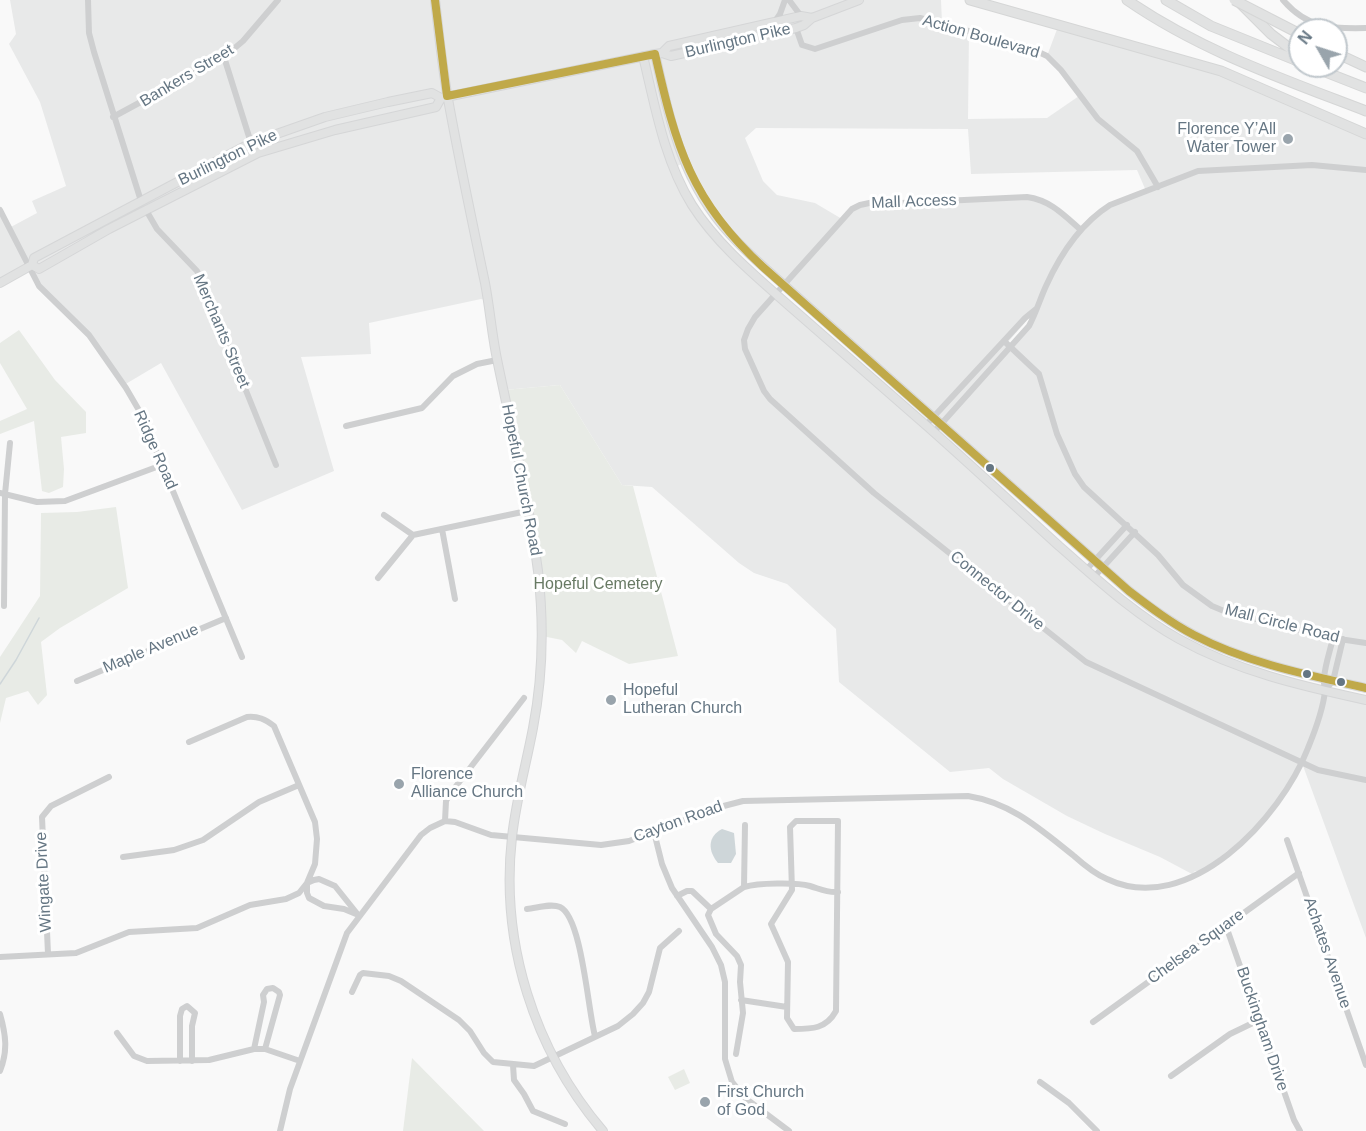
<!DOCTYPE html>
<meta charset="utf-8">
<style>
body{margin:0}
#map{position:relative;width:1366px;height:1131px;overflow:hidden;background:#f9f9f9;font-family:Arial,sans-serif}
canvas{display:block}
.north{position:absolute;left:1288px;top:18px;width:60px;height:60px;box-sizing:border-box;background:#fff;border:2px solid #c1c8cd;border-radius:50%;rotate:309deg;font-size:16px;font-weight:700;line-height:24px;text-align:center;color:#657683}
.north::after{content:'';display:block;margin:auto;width:21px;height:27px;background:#99a4ac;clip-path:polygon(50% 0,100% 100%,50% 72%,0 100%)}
</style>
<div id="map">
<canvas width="1366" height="1131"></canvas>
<div class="north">N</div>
</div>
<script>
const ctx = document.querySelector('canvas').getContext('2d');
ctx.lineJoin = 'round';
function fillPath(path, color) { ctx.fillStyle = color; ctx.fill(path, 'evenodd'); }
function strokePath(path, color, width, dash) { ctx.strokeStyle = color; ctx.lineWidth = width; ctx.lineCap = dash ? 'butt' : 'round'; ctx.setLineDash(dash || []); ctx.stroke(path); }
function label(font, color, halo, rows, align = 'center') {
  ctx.font = font + ' Arial,sans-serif'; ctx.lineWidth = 6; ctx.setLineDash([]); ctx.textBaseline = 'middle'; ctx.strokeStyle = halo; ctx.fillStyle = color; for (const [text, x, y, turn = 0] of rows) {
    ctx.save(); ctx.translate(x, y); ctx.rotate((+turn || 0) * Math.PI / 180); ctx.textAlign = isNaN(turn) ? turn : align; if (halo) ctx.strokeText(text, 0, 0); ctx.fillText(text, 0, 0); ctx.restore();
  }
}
fillPath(new Path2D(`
 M10 0H941L942 23 969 31 968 119 1047 118 1079 96 1047 56 1059 24 1193 62 1366 134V688L1236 654 1157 613 731 235 683 163 674 168 691 204 725 246 1087 571 1166 631 1268 676 1366 700V938L1302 763 1259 826 1200 873 1195 871 1192 874 1160 857 1105 834 1067 816 1003 779 989 768 950 772 839 682 836 629 787 584 754 573 739 563 652 487 622 485 560 385 504 390 488 301 481 299 369 323 371 354 301 357 334 471 242 510 161 363 124 385 89 335 55 303 28 267 0 283V210L9 228 37 213 32 201 66 186 40 102 9 44 16 34ZM756 128 968 129 971 174 1137 170 1146 191 1100 211 1081 229 1036 199 860 205 842 219 815 203 777 195 763 181 745 138ZM1037 309 1029 326 1010 346 1007 343Z`), '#e8e9e9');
fillPath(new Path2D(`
 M19 330 55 380 86 412V433L61 437 64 469 63 487 49 493 42 491 34 421 0 434V421L27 409 0 363V343Z
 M560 385 622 485 633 486 678 656 629 664 582 641 576 653 562 640 542 636 541 601 504 390Z
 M116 507 128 588 60 628 41 642 47 695 38 705 28 691 6 698 0 723V657L40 596 41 513 77 512Z
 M412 1058 484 1131H403Z
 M684 1069 690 1083 675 1090 668 1077Z`), '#e8ebe6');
fillPath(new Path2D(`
 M722 829 734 833 736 854 731 863H718C708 851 707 837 722 829Z`), '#ced6d9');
strokePath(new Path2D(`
 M0 684 16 660 39 618`), '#ced6d9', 1.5);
const major = new Path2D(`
 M435 0C439 33 442 66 448 99 459 160 472 221 485 283 490 309 492 337 498 364 512 432 529 501 538 571 544 623 543 676 533 728 526 765 516 800 512 837 500 943 534 1050 603 1131
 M662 53 669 46 801 16 812 18
 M655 54C670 121 682 182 730 234 747 253 766 269 784 285L1129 591C1153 610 1178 628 1206 641 1257 665 1312 676 1366 688
 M643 56C655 106 664 160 692 205 718 246 758 278 794 310 839 349 883 388 928 427 972 466 1015 506 1059 546 1097 579 1134 614 1179 639 1237 671 1301 686 1366 700
 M32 265 39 269 109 229 258 153 335 130 436 107 441 98
 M0 283 32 265 34 258 251 143 325 117 388 102 432 93 441 98 655 54 662 53 671 56 796 28 804 25 812 18 859 0`);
const highway = new Path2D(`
 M970 0 1221 71 1366 134
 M1127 0C1201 51 1283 79 1366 111
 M1166 0 1211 26 1300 62
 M1241 4 1271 34 1300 56
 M1336 53 1366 67
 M1310 66 1366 88`);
strokePath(major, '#d5d6d7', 10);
strokePath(highway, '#d5d6d6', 11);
strokePath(new Path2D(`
 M88 0 89 33 94 52 141 201
 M789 0 801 16
 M1283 0C1307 28 1331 29 1366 28
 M774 23 780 14 785 0
 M796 28 802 45 815 49 902 20 920 18 1028 47 1047 56 1061 70 1098 119 1137 151 1158 187
 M224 57 251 143
 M113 117 224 57 243 41 278 0
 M0 210 39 286 89 335 126 388 140 412 242 657
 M146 210 157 229 197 271 201 279 276 465
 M1081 230C1064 215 1050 200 1027 197L901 203 874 202 860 205 852 209 755 317 748 329 744 340 745 349 764 391 770 399 874 493 1086 662 1318 770 1366 780
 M1004 341 1039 374 1057 434 1075 474 1084 487 1158 555 1183 585 1212 606 1224 611 1333 638 1366 643
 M926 425 1025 318 1036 309
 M346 426 422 408 453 376 477 364 497 360
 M934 432 1029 326C1036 313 1040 299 1046 286 1060 255 1080 224 1110 205L1198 171 1312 165 1366 170
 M0 493 37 502 65 501 162 465
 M384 515 413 535
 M442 529 455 599
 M1086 570 1127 525
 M1094 577 1135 532
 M378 578 413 535 527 511
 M4 606 5 494 10 443
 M77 681 226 618
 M1325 690 1333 681 1343 639
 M189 742 247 717C258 716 265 719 274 726L315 822 317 839 315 864 307 883V893L309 898 324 906 344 909 356 914
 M445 821 446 801 450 794 524 698
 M796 821H838L836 1011C826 1029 812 1029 794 1029L787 1018 788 962 771 924 792 890 790 827Z
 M654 832 662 864 672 888 712 947 721 965 725 982V1059L732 1082 745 1098 789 1131
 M1287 840 1366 1065
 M123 857 174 850 203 840 259 802 299 785
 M744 887C758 883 796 882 810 886 820 889 827 893 838 892
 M677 896 687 891H692L711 909
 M527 909C537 908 551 903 560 907 582 917 588 1011 595 1036
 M1226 926 1294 1120 1300 1131
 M48 954 42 817 51 806 109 777
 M0 957 76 953 129 932 197 928 250 905 286 899 299 893 307 883 314 880 319 879 335 886 359 916
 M352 992 360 975 363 973 389 976 401 981 459 1020 470 1031 484 1053 493 1062 534 1066 618 1026 633 1014 643 1003 649 992 660 948 679 931
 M741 1000 787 1007
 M0 1014C6 1035 8 1051 0 1071
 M1093 1022 1299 873
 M117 1033 134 1056 147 1061 209 1060 254 1049H265L300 1061
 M254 1049 264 1002 263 995 267 989 273 988 279 992 280 995 265 1049
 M736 1054 743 1013 740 982 741 965 737 956 716 934 708 915 711 909 744 887 745 825
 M180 1061V1016L182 1009 187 1006 195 1013 192 1026V1061
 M513 1065 514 1080 524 1094 533 1111 565 1124
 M1171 1076 1230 1034 1259 1020
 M1040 1082 1069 1103 1097 1131
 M280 1131 290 1089 347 933 421 835 430 828 445 821 455 822 491 835 601 845 629 841 716 808 743 801 968 796C1012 803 1041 830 1074 856 1084 865 1095 874 1107 879 1189 918 1281 818 1308 748 1315 731 1323 710 1325 691 1325 687 1323 682 1324 678 1325 665 1330 651 1333 638`), '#cecfd0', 6);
strokePath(major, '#e1e2e2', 8);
strokePath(highway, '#e1e2e2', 9);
const highwayBridge = new Path2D(`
 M1234 0 1300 34`);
strokePath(highwayBridge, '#d5d6d6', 11, []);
strokePath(highwayBridge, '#e1e2e2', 9);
strokePath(new Path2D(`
 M435 0 447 96 655 54C676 147 691 201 763 267L1129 591C1150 607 1171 623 1194 635 1247 663 1308 675 1366 688`), '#c0a949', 8);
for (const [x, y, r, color] of [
 [1288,139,6,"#99a4ac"],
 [990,468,5,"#657683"],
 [1307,674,5,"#657683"],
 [1341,682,5,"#657683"],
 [611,700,6,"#99a4ac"],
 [399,784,6,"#99a4ac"],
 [705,1102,6,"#99a4ac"]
]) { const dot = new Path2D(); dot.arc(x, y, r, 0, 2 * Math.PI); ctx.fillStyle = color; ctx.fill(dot); strokePath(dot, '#fff', 2); }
label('16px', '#657683', '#fff', [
 ["Action Boulevard",981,37,16],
 ["Burlington Pike",738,41,-13],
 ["Bankers Street",187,76,-31],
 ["Burlington Pike",228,158,-26],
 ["Mall Access",914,202,-2],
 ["Merchants Street",221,331,67],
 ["Ridge Road",155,450,66],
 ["Hopeful Church Road",521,480,79],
 ["Connector Drive",997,591,39],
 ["Mall Circle Road",1282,624,14],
 ["Maple Avenue",151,649,-23],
 ["Cayton Road",678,822,-20],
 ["Wingate Drive",44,882,-93],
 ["Chelsea Square",1196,947,-36],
 ["Achates Avenue",1327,953,71],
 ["Buckingham Drive",1262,1029,71]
]);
label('16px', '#657683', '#fff', [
 ["Florence Y’All",1276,130,"right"],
 ["Water Tower",1276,148,"right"],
 ["Hopeful",623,691],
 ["Lutheran Church",623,709],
 ["Florence",411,775],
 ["Alliance Church",411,793],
 ["First Church",717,1093],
 ["of God",717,1111]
], 'left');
label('16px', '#687a64', '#fff', [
 ["Hopeful Cemetery",598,585]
]);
</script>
